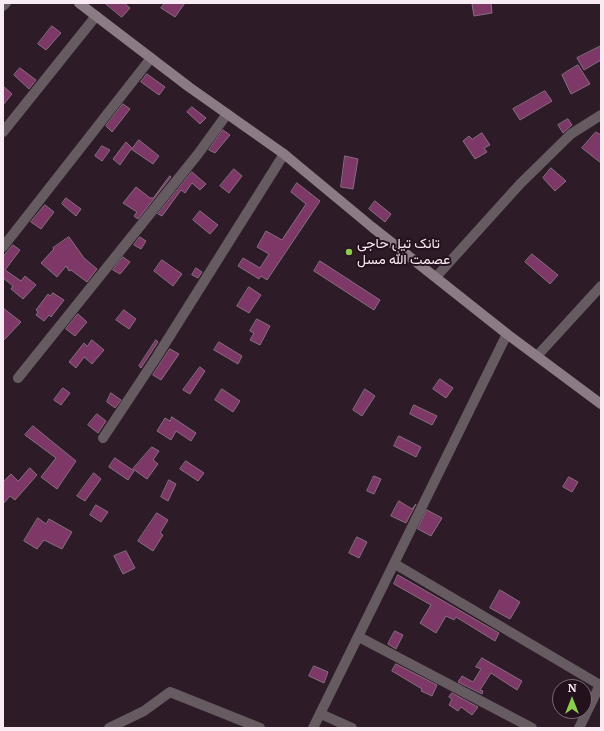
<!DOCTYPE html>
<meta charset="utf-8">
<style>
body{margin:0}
#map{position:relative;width:604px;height:731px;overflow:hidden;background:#2d1b27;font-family:Merriweather,serif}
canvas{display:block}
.frame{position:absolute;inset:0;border:4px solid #f9ebf3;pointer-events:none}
.north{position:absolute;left:552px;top:679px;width:40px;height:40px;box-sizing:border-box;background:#23121d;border:1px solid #796973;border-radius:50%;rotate:0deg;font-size:11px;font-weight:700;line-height:16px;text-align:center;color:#f9ebf3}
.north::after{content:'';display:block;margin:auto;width:14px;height:18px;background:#8ace47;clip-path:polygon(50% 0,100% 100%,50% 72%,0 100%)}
</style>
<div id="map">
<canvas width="604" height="731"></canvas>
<div class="frame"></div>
<div class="north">N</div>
</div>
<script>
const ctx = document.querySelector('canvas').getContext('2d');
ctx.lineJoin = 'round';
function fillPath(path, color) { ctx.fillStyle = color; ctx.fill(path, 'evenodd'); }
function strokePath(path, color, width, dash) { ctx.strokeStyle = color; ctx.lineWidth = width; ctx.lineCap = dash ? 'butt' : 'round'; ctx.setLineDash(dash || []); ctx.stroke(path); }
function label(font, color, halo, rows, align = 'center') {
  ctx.font = font + ' Merriweather,Vazirmatn,serif'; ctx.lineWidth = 4; ctx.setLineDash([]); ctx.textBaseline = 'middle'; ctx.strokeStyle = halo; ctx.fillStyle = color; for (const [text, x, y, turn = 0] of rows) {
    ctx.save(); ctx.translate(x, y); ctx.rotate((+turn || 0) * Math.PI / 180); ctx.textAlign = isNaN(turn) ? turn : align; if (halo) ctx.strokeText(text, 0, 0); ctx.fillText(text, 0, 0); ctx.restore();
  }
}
const building = new Path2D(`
 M105 3H124L130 8 122 17Z
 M165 3H185L175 17 161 8Z
 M478 3H491L492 13 474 16 472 4Z
 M52 26 61 33 46 50 38 44Z
 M601 46V60L584 70 577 58Z
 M578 65 590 84 571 94 562 75Z
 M20 68 36 80 29 89 14 75Z
 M147 74 165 87 159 95 141 82Z
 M3 86 12 94 3 105Z
 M545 91 552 101 520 120 513 109Z
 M123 104 130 109 112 132 106 126Z
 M192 107 206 118 200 124 187 112Z
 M568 119 572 125 563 133 558 125Z
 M223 130 230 135 215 153 209 150Z
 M596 132 601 135V163L582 148Z
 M482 133 490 145 484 148 487 152 475 159 463 141 469 136 472 139Z
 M139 140 159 156 153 164 131 149 120 165 113 159 126 142 132 148Z
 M102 146 110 150 102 161 95 156Z
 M345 156 358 159 353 189 341 187Z
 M551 168 566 181 555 191 543 178Z
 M234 169 242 176 229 193 220 186Z
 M192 172 206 184 200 190 192 183 185 193 181 190 162 216 158 214Z
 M170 176 171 177 138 219 134 216 137 212 123 203 136 187 150 198H153Z
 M297 183 320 201 267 280 261 276 259 279 238 266 243 258 260 268 269 254 257 247 266 231 282 240 306 204 291 192Z
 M66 198 81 209 76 216 62 204Z
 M375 201 391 214 385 222 369 209Z
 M45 205 54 212 41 229 31 222Z
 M200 211 218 225 210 234 193 220Z
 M69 237 84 258 97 269 87 282 71 270 69 271 66 266 57 277 41 263 54 249 53 248Z
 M140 237 146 241 141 249 134 245Z
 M13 245 20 250 5 270 21 281 25 276 36 285 23 299 11 289 13 286 3 278V257Z
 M532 254 558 275 550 284 525 262Z
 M123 257 130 262 120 274 113 270Z
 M162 260 182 274 173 286 154 271Z
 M320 261 380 300 374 310 314 271Z
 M196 268 202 272 198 278 192 275Z
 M249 287 261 295 249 313 237 306Z
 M53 293 64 300 51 317 49 315 44 321 36 315 38 312 36 310 48 294 50 296Z
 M3 308 21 322 3 341Z
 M124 310 136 319 129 329 116 320Z
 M78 314 87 322 75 336 66 329Z
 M257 319 270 326 260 345 250 340 254 333 250 331Z
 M92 340 104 350 92 364 84 357 76 368 69 362 84 343 87 346Z
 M156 340 158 342 141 368 139 366Z
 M219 342 242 356 238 364 214 350Z
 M170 349 179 354 161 380 153 375Z
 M200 367 205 371 190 394 183 390Z
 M440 379 453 388 446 398 433 389Z
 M63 388 70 393 61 405 54 400Z
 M222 389 240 401 233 412 215 400Z
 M365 389 375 396 362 416 353 410Z
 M111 393 121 400 115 408 107 402Z
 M414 405 437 416 432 425 410 414Z
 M97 414 106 421 98 433 88 425Z
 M172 417 196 433 191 441 176 431 171 440 157 431 165 418 170 421Z
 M33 426 76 461 57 489 41 477 56 458 25 435Z
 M399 436 421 447 416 457 394 446Z
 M152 447 159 451 153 460 158 464 147 479 133 469Z
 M115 458 134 471 128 480 109 467Z
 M186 461 204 473 198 481 180 469Z
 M30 468 37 475 15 500 10 496 3 504V482L11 474 18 481Z
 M94 473 101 479 85 501 77 496Z
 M374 476 381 479 374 494 367 491Z
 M569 477 578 482 572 492 563 487Z
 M169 480 176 484 168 501 161 497Z
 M399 501 412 509 416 504 406 523 391 516Z
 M96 505 108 512 101 522 90 515Z
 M427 510 442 518 431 536 418 529Z
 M157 513 168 520 160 533 163 535 153 551 138 541Z
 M38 518 46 524 49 519 72 532 62 549 44 540 37 549 24 541Z
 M357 537 367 542 359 558 349 553Z
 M126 551 135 568 123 574 114 556Z
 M398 575 499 633 495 641 456 617 454 620 446 616 436 633 420 623 431 605 394 584Z
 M500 590 520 602 510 619 490 608Z
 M395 631 403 635 396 649 388 644Z
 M482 658 522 681 517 690 491 673 480 690 483 691 482 694 458 682 462 676 473 682 481 669 476 667Z
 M396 664 437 685 432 696 421 691 422 689 392 671Z
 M314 666 328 672 324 683 309 676Z
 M452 693 478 707 472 715 461 707 458 711 449 705 452 699 449 697Z`);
fillPath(building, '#7d3868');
strokePath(building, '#876f7e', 1);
strokePath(new Path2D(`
 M3 6 6 3
 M3 132 96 16
 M3 247 151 58
 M436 277 520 184 571 134 601 115
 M537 356 601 286
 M18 378 198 154 227 114
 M103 438 156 358 284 154
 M395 564 600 685 579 728
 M359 637 532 728
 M321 714 352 728
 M109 728 144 711 170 692 260 728
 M313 728 507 334`), '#655b61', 10);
strokePath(new Path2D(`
 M79 3 189 87 284 154 372 227 507 334 601 404`), '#8b7b85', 10);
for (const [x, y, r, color] of [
 [349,252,4,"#8ace47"]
]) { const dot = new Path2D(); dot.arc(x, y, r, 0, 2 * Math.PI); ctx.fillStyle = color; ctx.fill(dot); strokePath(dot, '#23121d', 1.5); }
label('14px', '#f9ebf3', '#23121d', [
 ["تانک تیل حاجی",357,244],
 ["عصمت الله مسل",357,260]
], 'left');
</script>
